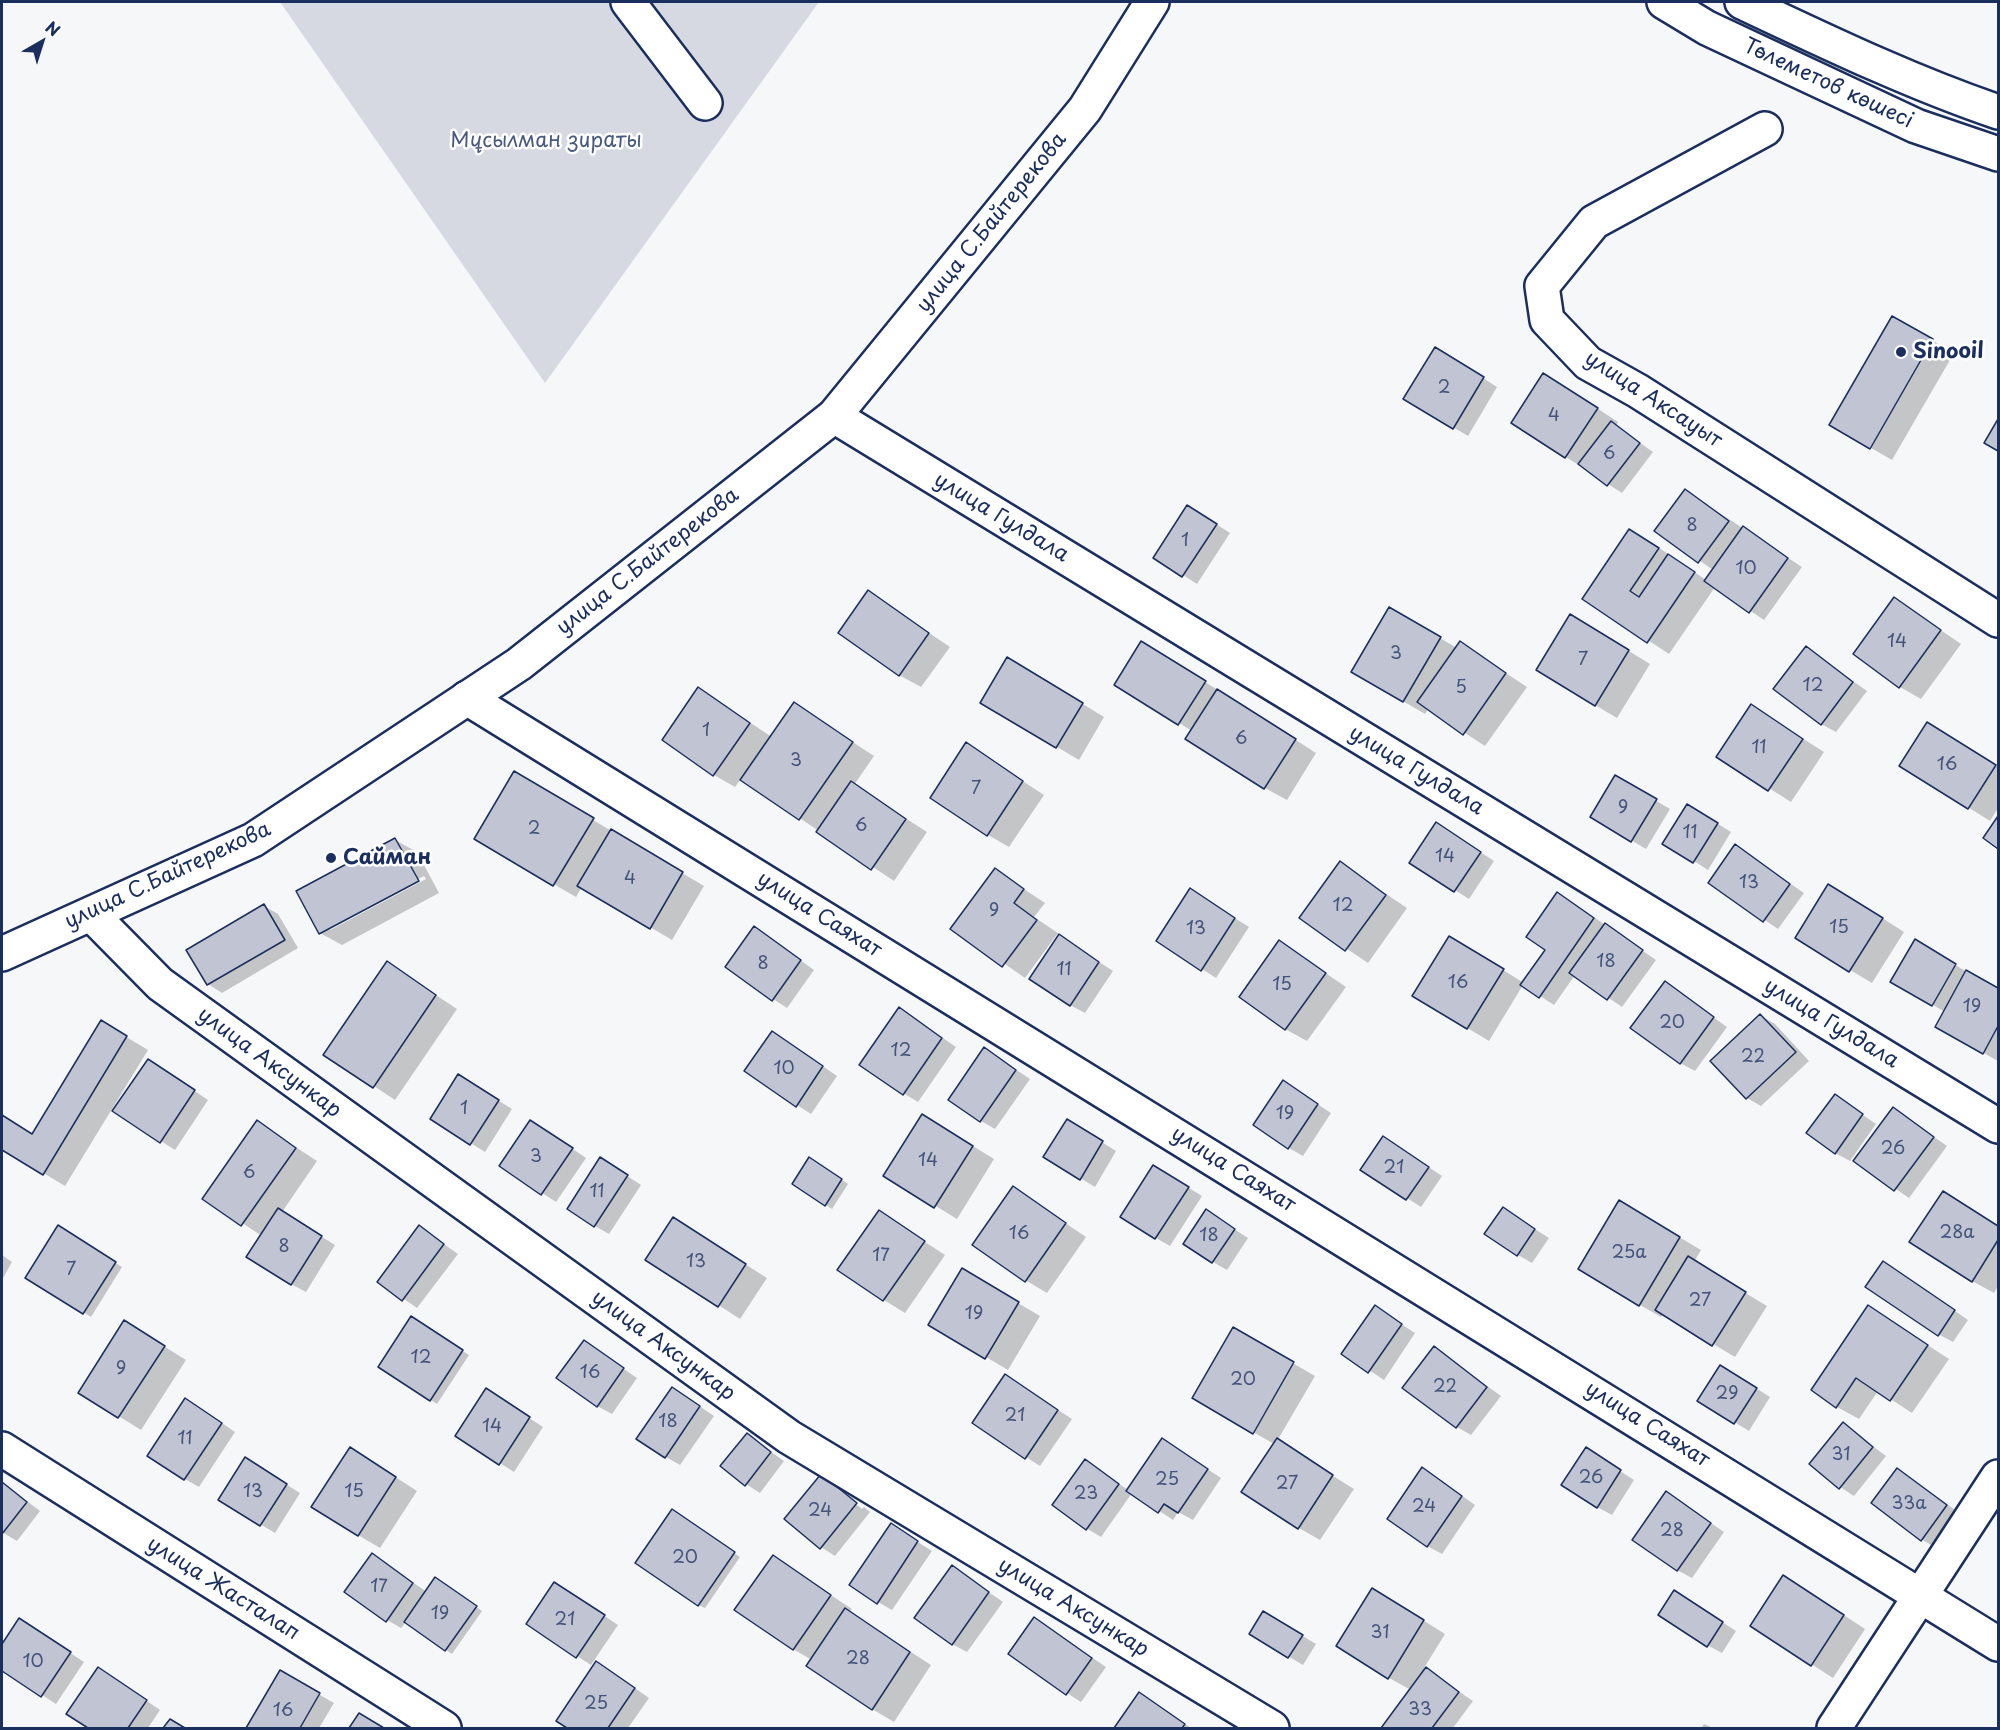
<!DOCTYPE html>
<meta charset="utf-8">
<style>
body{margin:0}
#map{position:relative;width:2000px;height:1730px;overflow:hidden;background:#f6f7f9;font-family:"Playpen Sans",sans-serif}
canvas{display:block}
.frame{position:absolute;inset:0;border:3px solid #1b2f5e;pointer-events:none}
.north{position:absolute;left:12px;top:12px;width:60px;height:60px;-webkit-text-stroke:4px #fff;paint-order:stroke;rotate:39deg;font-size:16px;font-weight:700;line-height:24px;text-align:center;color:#1b2f5e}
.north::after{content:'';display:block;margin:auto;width:21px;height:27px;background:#1b2f5e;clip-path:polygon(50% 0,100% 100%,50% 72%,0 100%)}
</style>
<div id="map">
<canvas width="2000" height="1730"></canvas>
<div class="frame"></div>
<div class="north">N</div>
</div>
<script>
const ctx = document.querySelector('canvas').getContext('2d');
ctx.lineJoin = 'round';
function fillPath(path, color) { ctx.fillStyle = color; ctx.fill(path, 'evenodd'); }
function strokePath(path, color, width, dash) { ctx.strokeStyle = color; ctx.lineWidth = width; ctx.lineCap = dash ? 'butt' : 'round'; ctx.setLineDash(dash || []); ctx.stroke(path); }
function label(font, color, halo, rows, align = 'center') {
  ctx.font = font + ' "Playpen Sans",sans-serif'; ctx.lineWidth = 5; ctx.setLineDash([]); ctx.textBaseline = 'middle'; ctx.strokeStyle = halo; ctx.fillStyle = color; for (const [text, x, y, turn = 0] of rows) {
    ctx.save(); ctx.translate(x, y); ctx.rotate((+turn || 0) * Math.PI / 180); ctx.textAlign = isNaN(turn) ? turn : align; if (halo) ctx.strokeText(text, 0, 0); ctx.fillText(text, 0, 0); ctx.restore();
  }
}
fillPath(new Path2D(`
 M280 2H819L545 383Z`), '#d6d9e2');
fillPath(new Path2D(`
 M1893 318 1954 353 1892 460 1831 425Z
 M1450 357 1497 387 1468 436 1405 399Z
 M1565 387 1618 422 1616 426 1653 452 1622 493 1513 423Z
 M1686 491 1802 567 1764 620 1715 587 1669 654 1584 598 1652 543 1706 580 1713 570 1656 530Z
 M1202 515 1230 533 1197 584 1183 575Z
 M868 592 950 647 921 687 899 675Z
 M1895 599 1961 644 1921 699 1900 687Z
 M1390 609 1457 648 1460 643 1527 687 1485 746 1428 709 1425 714 1353 672Z
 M1593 629 1650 664 1617 718 1595 705Z
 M1806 648 1867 691 1836 732 1821 724Z
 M1163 655 1316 753 1287 800 1265 788 1192 731 1116 684Z
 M1029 671 1104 717 1079 760 982 702Z
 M699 689 772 737 795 704 874 756 854 785 927 832 894 881 741 779 735 787 714 775Z
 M1751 706 1824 752 1791 802 1718 756Z
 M1949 736 1998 767V808L1990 821 1901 765Z
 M966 744 1044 795 1009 847 988 835Z
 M514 773 704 886 672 940 582 887 576 897 476 839Z
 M1616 777 1670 809 1646 849 1592 817Z
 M1702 814 1731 832 1708 870 1694 861Z
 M1450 832 1494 861 1469 899 1411 862Z
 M395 840 417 852 439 893 342 945 320 933ZM424 876 426 879 330 930V926Z
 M1736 846 1804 893 1778 929 1710 883Z
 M1340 863 1407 908 1368 963 1301 918Z
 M995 870 1045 903 1034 917 1058 933 1025 978 953 928Z
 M1851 898 1904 932 1872 983 1850 970Z
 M1204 899 1249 927 1216 978 1202 969Z
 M1572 902 1656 960 1622 1007 1575 975 1554 1005 1523 985 1489 1041 1414 996 1471 950 1524 983 1547 950Z
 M264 906 278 914 298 948 222 993 208 984Z
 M768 937 814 970 787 1008 773 999Z
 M1280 942 1346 987 1307 1041 1285 1029Z
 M1916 942 1998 990V1061L1937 1027 1945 1012 1892 981Z
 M1073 945 1113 971 1085 1013 1070 1005Z
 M387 963 457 1009 395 1100 326 1054Z
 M1665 983 1727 1027 1695 1071 1680 1063Z
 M900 1009 956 1047 918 1102 903 1093Z
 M1761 1016 1775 1024 1809 1061 1761 1106 1747 1098Z
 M123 1035 148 1050 65 1186 2 1148V1117L33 1135Z
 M786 1041 837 1076 811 1114 797 1105Z
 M985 1049 1030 1079 995 1129 981 1121Z
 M162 1069 208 1100 175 1150 161 1141Z
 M1284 1082 1331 1113 1303 1156 1289 1148Z
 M472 1084 512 1109 485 1152 432 1119Z
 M1835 1096 1876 1124 1850 1161 1835 1153Z
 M1893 1109 1947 1146 1909 1198 1855 1161Z
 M257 1122 317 1161 282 1212 335 1245 306 1292 291 1284 262 1236 204 1198Z
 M944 1128 994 1159 957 1219 885 1175Z
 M1081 1129 1116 1151 1095 1187 1080 1178Z
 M545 1130 586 1158 556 1202 501 1166Z
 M1397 1146 1442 1176 1421 1207 1362 1169Z
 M816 1163 848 1184 832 1209 794 1184Z
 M615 1168 641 1185 609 1234 595 1226Z
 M1168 1175 1202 1196 1170 1246 1156 1238Z
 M1013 1188 1086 1237 1047 1293 1025 1280Z
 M1620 1202 1701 1250 1694 1262 1767 1306 1735 1357 1663 1314 1661 1317 1640 1305Z
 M1965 1205 1998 1227V1286L1994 1293 1972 1281Z
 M1503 1209 1549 1238 1532 1263 1518 1255Z
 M879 1212 945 1255 905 1313 884 1300Z
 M674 1219 767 1278 740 1319 647 1259Z
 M1220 1220 1248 1238 1227 1270 1213 1262Z
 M420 1227 458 1254 417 1308 379 1282Z
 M58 1228 122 1267 91 1317 27 1277Z
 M2 1255 12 1262 2 1280Z
 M962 1270 1040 1316 1008 1370 930 1324Z
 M1897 1271 1968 1320 1953 1342 1938 1334Z
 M1375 1307 1415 1333 1384 1380 1343 1353Z
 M1869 1307 1949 1359 1912 1413 1878 1391 1859 1419 1837 1407Z
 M418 1322 469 1355 437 1404 380 1367Z
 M1234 1329 1315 1376 1277 1441 1354 1489 1320 1540 1299 1528 1274 1444 1194 1398Z
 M146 1335 186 1360 141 1430 80 1392Z
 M584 1342 637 1378 612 1414 597 1406Z
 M1434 1348 1501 1396 1471 1435 1457 1427Z
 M1735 1375 1770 1397 1749 1431 1699 1400Z
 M1006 1376 1072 1419 1040 1466 1026 1457Z
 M686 1397 714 1416 680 1465 666 1457Z
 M500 1399 543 1427 514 1472 500 1463Z
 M200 1408 235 1432 199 1487 185 1479Z
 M1843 1424 1886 1456 1854 1496 1840 1487Z
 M747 1435 784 1461 760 1493 746 1484Z
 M1163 1440 1221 1478 1193 1520 1178 1512 1173 1520 1132 1493 1101 1537 1086 1528V1461L1128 1490Z
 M1600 1458 1634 1480 1612 1515 1597 1507Z
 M372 1462 417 1491 380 1548 358 1535Z
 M260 1468 300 1493 275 1533 220 1500Z
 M1898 1470 1961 1514 1936 1548 1921 1539Z
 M821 1475 833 1482V1485L862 1509 864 1507 870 1512 835 1556 821 1547Z
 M1437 1478 1475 1505 1442 1554 1427 1546Z
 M2 1482 40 1511 17 1541 2 1532Z
 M1667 1493 1724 1532 1692 1578 1677 1570Z
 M679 1515 740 1557 705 1608 698 1605Z
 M905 1534 932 1551 892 1610 878 1602Z
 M372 1555 427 1592 442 1582 482 1611 452 1654 406 1622 401 1628 387 1620Z
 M773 1557 852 1609 849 1612 931 1665 894 1722 872 1709 812 1660 793 1649Z
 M952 1567 1003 1602 967 1652 952 1644Z
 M1806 1590 1865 1629 1833 1678 1752 1626Z
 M569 1592 618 1625 591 1665 577 1656Z
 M1688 1600 1736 1631 1722 1653 1707 1645Z
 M1394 1602 1445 1634 1424 1668 1473 1701 1453 1728H1383L1411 1690 1389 1678Z
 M1035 1619 1106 1667 1081 1702 1067 1693Z
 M20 1620 84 1662 56 1704 2 1669V1647Z
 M1278 1621 1316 1644 1303 1665 1251 1634Z
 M611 1671 649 1698 628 1728H570L558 1720Z
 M280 1672 334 1703 319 1728H248Z
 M112 1677 160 1710 148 1728H90L68 1713Z
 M1139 1694 1154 1703 1191 1728H1116Z
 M1704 1724 1713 1728H1701Z`), '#0003');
const building = new Path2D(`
 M1892 316 1933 339 1870 449 1829 425Z
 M1435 347 1484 377 1453 429 1403 399Z
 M1543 373 1598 408 1565 458 1511 423Z
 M1998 419V451L1984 443Z
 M1611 421 1640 443 1607 486 1578 464Z
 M1685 489 1729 521 1698 563 1654 531Z
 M1187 505 1217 524 1182 577 1153 558Z
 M1743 526 1788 558 1749 613 1704 581Z
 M1629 529 1659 548 1630 591 1639 597 1668 554 1695 572 1647 643 1582 599Z
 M868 590 929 633 899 676 838 633Z
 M1894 597 1941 630 1899 688 1853 654Z
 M1389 607 1441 637 1403 702 1351 672Z
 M1570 614 1629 650 1595 706 1536 670Z
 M1141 641 1206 681 1178 725 1114 685Z
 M1460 641 1506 673 1463 735 1417 702Z
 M1806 646 1853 682 1821 725 1773 689Z
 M1007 657 1083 703 1056 748 980 703Z
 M698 687 750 723 713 776 662 740Z
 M1217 689 1296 739 1264 789 1185 739Z
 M794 702 853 742 799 820 740 780Z
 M1751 704 1803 739 1768 791 1716 757Z
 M1927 722 1996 765 1968 809 1899 766Z
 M966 742 1023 781 987 836 930 798Z
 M514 771 594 818 553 886 474 839Z
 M1615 775 1657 799 1631 842 1590 817Z
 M851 781 906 819 871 870 816 832Z
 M1687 804 1718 823 1693 863 1662 844Z
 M1998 816V849L1983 838Z
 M1436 822 1481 852 1454 892 1409 863Z
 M611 829 683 872 650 929 577 886Z
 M395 838 419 881 319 934 296 891Z
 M1735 844 1790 884 1763 922 1708 883Z
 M1340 861 1386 895 1345 951 1299 918Z
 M995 868 1024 889 1014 903 1037 920 1002 967 950 929Z
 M1828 884 1883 918 1849 972 1795 938Z
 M1190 888 1235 918 1201 971 1156 941Z
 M1557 892 1594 918 1539 998 1520 985 1545 950 1526 937Z
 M264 904 285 940 207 985 186 950Z
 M1605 923 1643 950 1607 1000 1569 973Z
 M754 926 801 960 772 1001 725 967Z
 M1059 934 1099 962 1070 1006 1029 979Z
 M1449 936 1504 969 1467 1029 1412 996Z
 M1915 939 1956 964 1932 1006 1890 982Z
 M1279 940 1326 973 1285 1030 1239 997Z
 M387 961 436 995 373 1088 323 1055Z
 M1966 970 1998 988V1026L1983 1054 1935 1027Z
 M1665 981 1714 1017 1680 1064 1630 1028Z
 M899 1007 942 1038 903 1095 859 1065Z
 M1760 1014 1796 1052 1746 1099 1710 1061Z
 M101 1020 127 1036 43 1175 2 1150V1115L32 1134Z
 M772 1031 823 1066 796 1107 744 1071Z
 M984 1047 1016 1070 980 1122 948 1100Z
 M148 1059 195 1090 160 1143 112 1111Z
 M458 1074 499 1100 470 1145 430 1119Z
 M1283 1080 1318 1104 1288 1149 1253 1125Z
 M1835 1094 1863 1114 1835 1154 1806 1133Z
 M1893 1107 1934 1137 1894 1191 1853 1161Z
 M922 1114 973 1146 934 1208 883 1176Z
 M1067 1119 1103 1141 1080 1180 1043 1157Z
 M257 1120 296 1148 241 1226 202 1199Z
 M530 1120 573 1148 541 1195 499 1166Z
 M1383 1136 1429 1167 1406 1200 1360 1170Z
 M600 1157 628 1175 594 1227 567 1209Z
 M809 1157 842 1179 825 1206 792 1184Z
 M1153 1165 1189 1187 1155 1239 1120 1217Z
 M1013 1186 1066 1223 1025 1282 972 1245Z
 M1943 1191 1998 1226V1240L1972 1282 1909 1242Z
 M1619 1200 1680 1237 1639 1306 1578 1269Z
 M1503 1207 1535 1229 1517 1256 1484 1234Z
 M278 1208 322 1236 291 1285 246 1257Z
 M1206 1209 1235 1229 1212 1263 1183 1244Z
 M879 1210 925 1241 883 1301 837 1270Z
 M673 1217 746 1264 718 1307 645 1260Z
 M58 1225 116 1262 83 1314 25 1278Z
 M419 1225 444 1244 402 1301 377 1282Z
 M1688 1256 1746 1292 1712 1346 1655 1310Z
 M1883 1261 1955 1310 1938 1336 1865 1287Z
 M962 1268 1019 1302 985 1359 928 1325Z
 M1375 1305 1402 1324 1368 1373 1341 1354Z
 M1868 1305 1928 1345 1890 1401 1856 1378 1836 1408 1811 1390Z
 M411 1316 463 1350 430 1401 378 1367Z
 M124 1320 165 1346 118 1418 78 1393Z
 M1233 1327 1294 1362 1253 1434 1192 1398Z
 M584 1340 624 1368 597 1407 556 1378Z
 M1434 1346 1487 1387 1456 1428 1402 1388Z
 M1720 1365 1757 1388 1734 1424 1697 1401Z
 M1005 1374 1058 1410 1025 1459 972 1423Z
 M672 1387 700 1406 665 1458 636 1439Z
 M486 1388 530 1417 499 1465 455 1436Z
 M185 1398 222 1423 184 1480 147 1456Z
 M1843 1422 1873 1447 1839 1489 1809 1464Z
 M747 1433 771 1452 745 1486 720 1466Z
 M1162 1438 1208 1469 1178 1513 1164 1504 1158 1513 1126 1491Z
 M1277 1438 1333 1475 1298 1529 1241 1492Z
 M350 1447 396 1477 358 1536 311 1507Z
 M1586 1447 1621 1470 1597 1508 1561 1485Z
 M245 1457 287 1484 260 1526 218 1500Z
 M1085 1459 1119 1484 1086 1530 1052 1505Z
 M1422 1467 1462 1496 1427 1547 1387 1519Z
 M1897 1468 1947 1505 1921 1541 1871 1503Z
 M821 1474 857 1503 820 1549 784 1519Z
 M2 1482 27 1502 2 1534Z
 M1666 1491 1711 1523 1677 1571 1632 1540Z
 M672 1509 735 1552 698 1606 635 1563Z
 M891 1523 918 1541 877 1604 849 1585Z
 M372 1553 413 1583 386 1622 344 1592Z
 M773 1555 831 1595 793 1650 734 1610Z
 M952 1565 989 1592 952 1645 914 1618Z
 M1783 1575 1844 1615 1811 1666 1750 1626Z
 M435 1577 477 1606 445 1651 404 1622Z
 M554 1582 605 1615 576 1658 526 1624Z
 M1372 1588 1424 1620 1388 1679 1336 1646Z
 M1674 1590 1723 1622 1707 1647 1658 1615Z
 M845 1608 910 1652 872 1710 806 1666Z
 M1263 1611 1303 1635 1288 1658 1249 1634Z
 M1034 1617 1092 1658 1066 1695 1008 1654Z
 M19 1618 71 1652 41 1697 2 1671V1644Z
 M596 1661 635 1688 608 1728H567L556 1721Z
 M98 1667 147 1700 128 1728H88L66 1714Z
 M1426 1667 1459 1692 1432 1728H1381Z
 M280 1670 320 1693 300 1728H246Z
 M1139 1692 1185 1724 1182 1728H1114Z
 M359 1713 384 1728H349Z
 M170 1719 185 1728H163Z`);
fillPath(building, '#c0c4d3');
strokePath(building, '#1b2f5e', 1.5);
const minor = new Path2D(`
 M628 2 705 103
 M1765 129 1594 222 1542 286 1547 320 1588 363 1638 391 1998 620
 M834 416 1998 1126
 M467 698 1998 1644
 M91 914 160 984 789 1437 1272 1728
 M2 1449 444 1728
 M1834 1728 1998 1477`);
const major = new Path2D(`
 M1664 2 1707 28 1916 126 1998 154
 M1742 2C1827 42 1910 82 1998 112
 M2 954 253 840 519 664 834 416 1085 109 1152 2`);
strokePath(minor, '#1b2f5e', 38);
strokePath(major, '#1b2f5e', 38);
strokePath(minor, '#fff', 33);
strokePath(major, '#fff', 33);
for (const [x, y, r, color] of [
 [1901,352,6,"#1b2f5e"],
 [331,858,6,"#1b2f5e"]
]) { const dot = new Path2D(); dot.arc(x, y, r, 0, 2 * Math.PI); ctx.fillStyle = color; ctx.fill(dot); strokePath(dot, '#fff', 2); }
label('18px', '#44547b', null, [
 ["2",1444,388],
 ["4",1554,416],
 ["6",1609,454],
 ["8",1692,526],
 ["1",1185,541],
 ["10",1746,569],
 ["14",1897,642],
 ["3",1396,654],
 ["7",1583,660],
 ["12",1813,686],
 ["5",1461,688],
 ["1",706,731],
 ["6",1241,739],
 ["11",1759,748],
 ["3",796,761],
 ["16",1947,765],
 ["7",976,789],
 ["9",1623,808],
 ["6",861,826],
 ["2",534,829],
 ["11",1690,833],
 ["14",1445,857],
 ["4",630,879],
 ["13",1749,883],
 ["12",1343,906],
 ["9",994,911],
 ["15",1839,928],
 ["13",1196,929],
 ["18",1606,962],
 ["8",763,964],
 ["11",1064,970],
 ["16",1458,983],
 ["15",1282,985],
 ["19",1972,1007],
 ["20",1672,1023],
 ["12",901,1051],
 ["22",1753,1057],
 ["10",784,1069],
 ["1",464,1109],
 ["19",1285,1114],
 ["26",1893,1149],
 ["3",536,1157],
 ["14",928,1161],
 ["21",1394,1168],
 ["6",249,1173],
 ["11",597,1192],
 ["28а",1957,1233],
 ["16",1019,1234],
 ["18",1209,1236],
 ["8",284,1247],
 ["25а",1629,1253],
 ["17",881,1256],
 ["13",696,1262],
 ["7",71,1270],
 ["27",1700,1301],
 ["19",974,1314],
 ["12",421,1358],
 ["9",121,1369],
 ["16",590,1373],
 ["20",1243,1380],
 ["22",1445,1387],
 ["29",1727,1394],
 ["21",1015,1416],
 ["18",668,1422],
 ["14",492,1427],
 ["11",185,1439],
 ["31",1841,1455],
 ["26",1591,1478],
 ["25",1167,1480],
 ["27",1287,1484],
 ["13",253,1492],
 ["15",354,1492],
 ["23",1086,1494],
 ["33а",1909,1504],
 ["24",1424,1507],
 ["24",820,1511],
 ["28",1672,1531],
 ["20",685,1558],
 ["17",379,1587],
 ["19",440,1614],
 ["21",565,1620],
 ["31",1380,1633],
 ["28",858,1659],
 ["10",33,1662],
 ["25",596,1704],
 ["33",1420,1710],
 ["16",283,1711]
]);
label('21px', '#1b2f5e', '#fff', [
 ["Төлеметов көшесі",1828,84,25],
 ["улица С.Байтерекова",992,223,-51],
 ["улица Аксауыт",1653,400,33],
 ["улица Гулдала",1001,518,31],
 ["улица С.Байтерекова",648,562,-38],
 ["улица Гулдала",1416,771,31],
 ["улица С.Байтерекова",168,876,-25],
 ["улица Саяхат",819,915,32],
 ["улица Гулдала",1831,1024,31],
 ["улица Аксункар",269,1063,36],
 ["улица Саяхат",1233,1170,32],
 ["улица Аксункар",663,1346,36],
 ["улица Саяхат",1647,1425,32],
 ["улица Жасталап",223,1589,32],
 ["улица Аксункар",1073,1608,31]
]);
label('21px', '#4a5a7f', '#fff', [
 ["Мұсылман зираты",546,141]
]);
label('bold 21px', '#1b2f5e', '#fff', [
 ["Sinooil",1913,352],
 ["Сайман",343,858]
], 'left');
</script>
